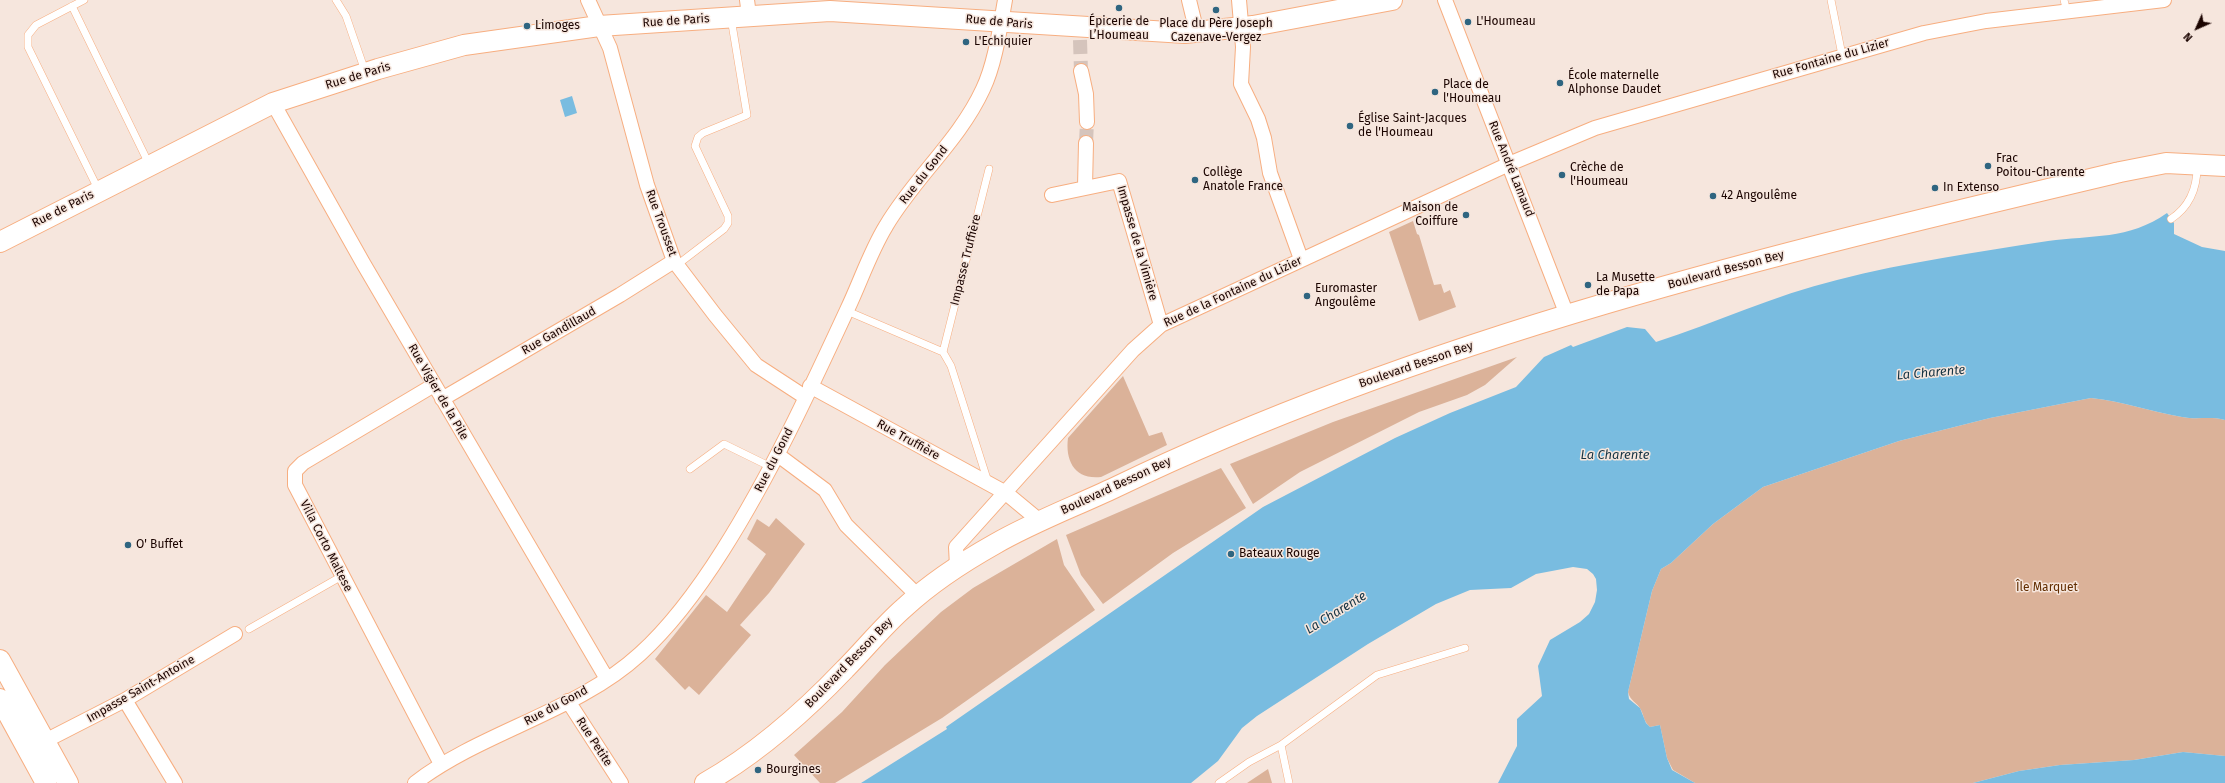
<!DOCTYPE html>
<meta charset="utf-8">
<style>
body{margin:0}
#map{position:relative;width:2225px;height:783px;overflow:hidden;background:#f6e6dd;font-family:"Fira Sans",sans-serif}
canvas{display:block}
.north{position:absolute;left:2177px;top:8px;width:40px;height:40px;-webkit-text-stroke:3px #f6e6dd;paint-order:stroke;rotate:225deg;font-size:11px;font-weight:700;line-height:16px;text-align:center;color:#1b0400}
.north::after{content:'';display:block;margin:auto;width:14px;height:18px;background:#1b0400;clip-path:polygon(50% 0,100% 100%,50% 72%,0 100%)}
</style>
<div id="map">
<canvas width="2225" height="783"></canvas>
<div class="north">N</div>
</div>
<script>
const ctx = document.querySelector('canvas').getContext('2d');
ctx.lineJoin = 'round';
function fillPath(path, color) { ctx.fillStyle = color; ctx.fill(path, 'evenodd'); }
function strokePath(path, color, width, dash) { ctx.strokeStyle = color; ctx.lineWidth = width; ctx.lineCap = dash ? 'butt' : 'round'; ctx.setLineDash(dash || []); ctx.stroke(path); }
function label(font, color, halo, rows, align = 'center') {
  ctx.font = font + ' "Fira Sans",sans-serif'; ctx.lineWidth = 3; ctx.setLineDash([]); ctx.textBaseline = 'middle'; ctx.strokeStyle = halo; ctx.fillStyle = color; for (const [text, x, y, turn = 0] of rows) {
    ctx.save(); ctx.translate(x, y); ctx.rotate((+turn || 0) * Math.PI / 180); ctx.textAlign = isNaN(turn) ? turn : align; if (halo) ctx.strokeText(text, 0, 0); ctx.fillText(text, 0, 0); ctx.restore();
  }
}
fillPath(new Path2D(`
 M1413 221 1417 234 1419 235 1434 285 1441 284 1444 293 1450 290 1456 307 1419 321 1389 232Z
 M1517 357 1485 385 1467 395 1419 412 1300 472 1253 504 1230 464 1333 422Z
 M1123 376 1149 436 1162 432 1167 445 1101 477C1075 480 1065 461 1068 438Z
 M2091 398C2122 401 2151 412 2182 417 2196 420 2211 416 2225 420V756L2183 752 2134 760 2060 765 2019 771 1973 783H1695L1673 770 1667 758 1660 725 1650 727C1644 722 1644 716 1641 710 1637 702 1630 701 1628 692L1652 591 1661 569 1671 563 1713 524 1763 487 1899 441 1990 418Z
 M1221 468 1246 508 1173 553 1103 604 1081 575 1066 535Z
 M776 518 805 544 769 593 740 625 751 635 699 695 689 686 685 690 655 659 706 595 727 612 766 554 747 539 757 519 769 527Z
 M1057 539 1064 565 1095 610 942 718 835 783H820L794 755 842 712 885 665 941 612 973 588Z
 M1268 769 1272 783H1247Z`), '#dbb299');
fillPath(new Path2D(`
 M572 96 577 113 565 117 560 100Z
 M2167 213 2174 223V234L2202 247 2225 251V420C2211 416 2196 420 2182 417 2151 412 2122 401 2091 398L1990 418 1899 441 1763 487 1713 524 1671 563 1661 569 1652 591 1628 692 1629 699 1640 708 1646 723 1650 727 1660 725 1667 758 1672 770 1695 783H1498L1517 746V719L1542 696 1538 666 1550 640 1580 622 1589 614 1595 602 1597 590 1596 579 1593 574 1587 569 1573 567 1536 574 1511 588 1470 590 1436 604 1368 644 1257 716 1242 728 1218 761 1191 783H861L947 729 946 727 1263 507 1395 438 1450 413 1516 387 1544 357 1571 345 1573 347 1627 327 1645 329 1656 342C1715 323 1775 295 1837 280 1907 262 1978 252 2048 241 2091 235 2129 240 2167 213Z
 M2183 752 2225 756V783H1973L2019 771 2060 765 2134 760Z`), '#79bce0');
strokePath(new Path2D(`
 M1080 40 1081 71
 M1086 143 1087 122`), '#d5c4bc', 14, [14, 7]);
const lane = new Path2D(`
 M84 0 36 25 28 35V47L99 191
 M336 0 346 16 365 71
 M1831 0 1842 55
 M2064 0 2067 12
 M72 6 149 164
 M2171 219C2189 207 2197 188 2197 167
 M677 265 724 229 728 223V216L695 146 698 137 703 133 747 115 731 18
 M847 311 943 352 951 366 988 482
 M943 352 989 169
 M690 469 724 444 771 467
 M249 629 342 576
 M1219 783 1249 762 1281 745
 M1289 783 1281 745 1377 675 1465 648`);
const street = new Path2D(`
 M588 0 610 48 647 185 674 261 715 315 756 365 805 397
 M747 0 749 15
 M1189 0 1197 33
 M1239 0 1243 47 1241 84 1258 119 1264 138 1270 173 1301 259
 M1445 0 1567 315
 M1081 71 1086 94 1087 122
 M273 103 363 263 607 679
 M1085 187 1086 143
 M1052 195 1119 181 1161 325
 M434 385 303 463 295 471V485L441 764
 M810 386 1006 493 1041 522
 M442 399 620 295 674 261
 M778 455 825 490 846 525 918 596
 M957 566 956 547 1133 350 1161 325 1509 164 1595 128 1924 33 1986 21 2164 0
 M125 700 175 783
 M568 701 621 783
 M45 741 125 700 235 634
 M415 783C481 732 577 712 640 654 673 624 699 588 723 550 771 474 809 392 847 310 860 283 870 252 886 226 914 178 959 141 983 89 995 64 1000 28 1005 0`);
const secondary = new Path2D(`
 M0 242 273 103 378 69 464 45 599 26 830 11 1185 33 1253 26 1392 0
 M0 660 68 783
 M0 699 46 783
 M705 783C758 753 803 713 845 669 865 649 883 626 905 607 932 582 963 562 995 544 1033 522 1076 506 1116 487 1434 334 1778 253 2120 172L2166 163 2225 166`);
strokePath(lane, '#f7ae80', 8);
strokePath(street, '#f7ae80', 16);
strokePath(secondary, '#f7ae80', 22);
strokePath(lane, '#fff', 7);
strokePath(street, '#fff', 14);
strokePath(secondary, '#fff', 20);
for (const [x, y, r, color] of [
 [1119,8,4,"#2f6580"],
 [1216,10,4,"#2f6580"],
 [1468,22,4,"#2f6580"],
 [527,26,4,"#2f6580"],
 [966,42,4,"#2f6580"],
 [1560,83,4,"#2f6580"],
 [1435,92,4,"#2f6580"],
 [1350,126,4,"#2f6580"],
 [1988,166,4,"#2f6580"],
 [1562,175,4,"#2f6580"],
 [1195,180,4,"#2f6580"],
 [1935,188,4,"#2f6580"],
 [1713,196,4,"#2f6580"],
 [1466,215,4,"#2f6580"],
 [1588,285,4,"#2f6580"],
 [1307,296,4,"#2f6580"],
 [128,545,4,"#2f6580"],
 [1231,554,4,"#2f6580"],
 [758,770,4,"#2f6580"]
]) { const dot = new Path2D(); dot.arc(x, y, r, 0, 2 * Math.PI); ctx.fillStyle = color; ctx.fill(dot); strokePath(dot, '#f6e6dd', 1.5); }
label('12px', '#1b0400', '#f6e6dd', [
 ["Rue de Paris",676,21,-4],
 ["Rue de Paris",999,22,5],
 ["Rue Fontaine du Lizier",1831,59,-16],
 ["Rue de Paris",358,76,-17],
 ["Rue André Lamaud",1511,169,68],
 ["Rue du Gond",924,175,-52],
 ["Rue de Paris",63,209,-27],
 ["Rue Trousset",661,223,70],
 ["Impasse de la Vimière",1137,243,74],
 ["Impasse Truffière",966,260,-76],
 ["Boulevard Besson Bey",1726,270,-15],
 ["Rue de la Fontaine du Lizier",1233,292,-25],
 ["Rue Gandillaud",559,331,-30],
 ["Boulevard Besson Bey",1416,365,-19],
 ["Rue Vigier de la Pile",438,392,60],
 ["Rue Truffière",908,440,29],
 ["Rue du Gond",774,460,-63],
 ["Boulevard Besson Bey",1116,486,-25],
 ["Villa Corto Maltese",326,546,63],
 ["Boulevard Besson Bey",849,663,-46],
 ["Impasse Saint-Antoine",141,689,-30],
 ["Rue du Gond",556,706,-28],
 ["Rue Petite",594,742,57]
]);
label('12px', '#1b0400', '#f6e6dd', [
 ["Épicerie de",1119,22,"center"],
 ["L’Houmeau",1119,36,"center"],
 ["L'Houmeau",1476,22],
 ["Place du Père Joseph",1216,24,"center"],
 ["Cazenave-Vergez",1216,38,"center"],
 ["Limoges",535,26],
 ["L'Echiquier",974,42],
 ["École maternelle",1568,76],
 ["Alphonse Daudet",1568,90],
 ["Place de",1443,85],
 ["l'Houmeau",1443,99],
 ["Église Saint-Jacques",1358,119],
 ["de l'Houmeau",1358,133],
 ["Frac",1996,159],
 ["Poitou-Charente",1996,173],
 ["Crèche de",1570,168],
 ["l'Houmeau",1570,182],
 ["Collège",1203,173],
 ["Anatole France",1203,187],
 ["In Extenso",1943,188],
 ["42 Angoulême",1721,196],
 ["Maison de",1458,208,"right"],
 ["Coiffure",1458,222,"right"],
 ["La Musette",1596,278],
 ["de Papa",1596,292],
 ["Euromaster",1315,289],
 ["Angoulême",1315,303],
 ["O' Buffet",136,545],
 ["Bateaux Rouge",1239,554],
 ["Bourgines",766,770]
], 'left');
label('12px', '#622d00', '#f6e6dd', [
 ["Île Marquet",2047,588]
]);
label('italic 13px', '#163444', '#f6e6dd', [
 ["La Charente",1931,373,-5],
 ["La Charente",1615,455],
 ["La Charente",1336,613,-32]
]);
</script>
